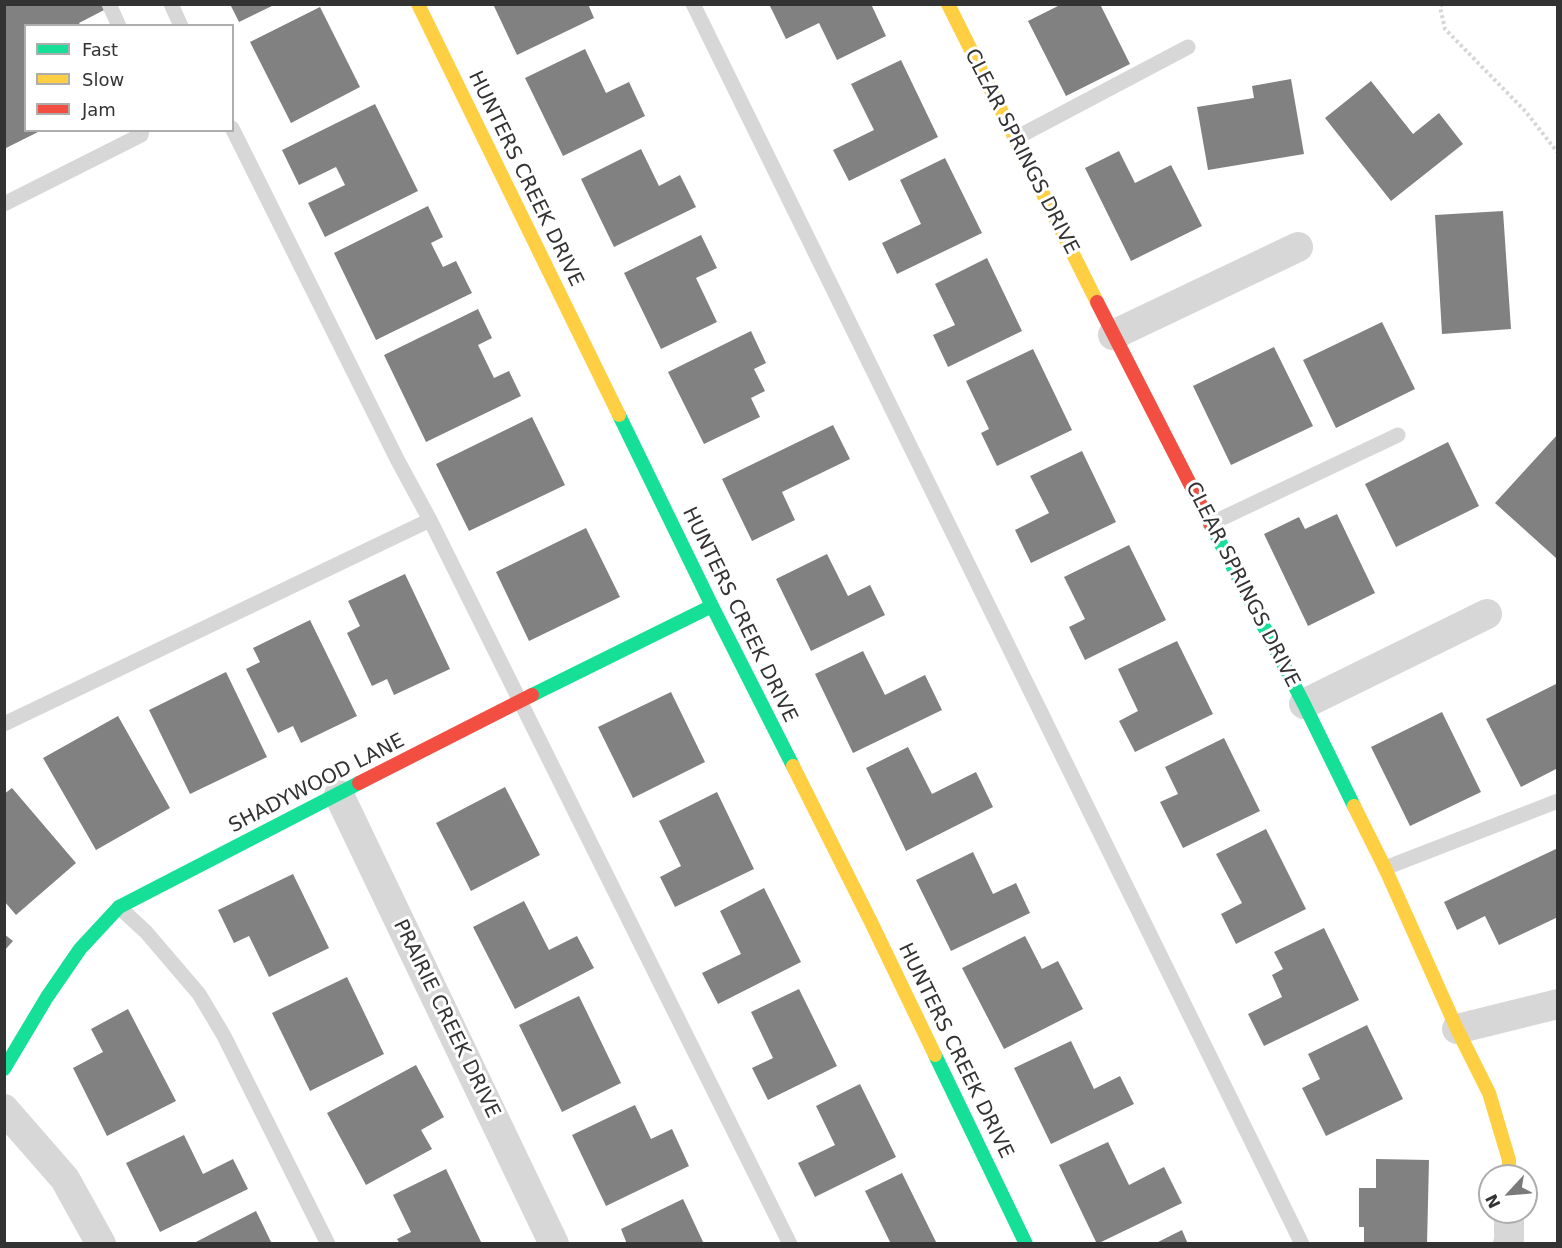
<!DOCTYPE html>
<style>
body{margin:0}
#map{position:relative;width:1562px;height:1248px;overflow:hidden;background:#fff;font-family:"DejaVu Sans",sans-serif}
canvas{display:block}
.frame{position:absolute;inset:0;border:6px solid #333;pointer-events:none}
.legend{position:absolute;left:24px;top:24px;width:210px;height:108px;box-sizing:border-box;background:#fff;border:2px solid #adadad;margin:0;padding:8px 10px;list-style:none;font-size:18px;color:#333}
.legend li{display:flex;align-items:center;gap:12px;height:30px}
.legend b{width:30px;border:2px solid #adadad}
.north{position:absolute;left:1478px;top:1164px;width:60px;height:60px;box-sizing:border-box;background:#fff;border:2px solid #adadad;border-radius:50%;rotate:244deg;font-size:16px;font-weight:700;line-height:24px;text-align:center;color:#333}
.north::after{content:'';display:block;margin:auto;width:21px;height:27px;background:#7a7a7a;clip-path:polygon(50% 0,100% 100%,50% 72%,0 100%)}
</style>
<div id="map">
<canvas width="1562" height="1248"></canvas>
<div class="frame"></div>
<ul class="legend">
<li><b style="height:8px;background:#16e098"></b>Fast</li>
<li><b style="height:8px;background:#ffcf43"></b>Slow</li>
<li><b style="height:8px;background:#f24e42"></b>Jam</li>
</ul>
<div class="north">N</div>
</div>
<script>
const ctx = document.querySelector('canvas').getContext('2d');
ctx.lineJoin = 'round';
function fill(path, color) {
  ctx.fillStyle = color;
  ctx.fill(path, 'evenodd');
}
function poly(rows) {
  const path = new Path2D();
  for (const r of rows) {
    path.moveTo(r[0], r[1]);
    for (let i = 2; i < r.length; i += 2) path.lineTo(r[i], r[i + 1]);
  }
  return path;
}
function trace(path, color, width, dash) {
  ctx.strokeStyle = color;
  ctx.lineWidth = width;
  ctx.lineCap = dash ? 'butt' : 'round';
  ctx.setLineDash(dash || []);
  ctx.stroke(path);
}
function drawText(font, color, halo, rows, align = 'center') {
  ctx.font = font + ' "DejaVu Sans",sans-serif';
  ctx.lineWidth = 6;
  ctx.setLineDash([]);
  ctx.textBaseline = 'middle';
  ctx.strokeStyle = halo;
  ctx.fillStyle = color;
  for (const [text, x, y, turn = 0] of rows) {
    ctx.save();
    ctx.translate(x, y);
    ctx.rotate((+turn || 0) * Math.PI / 180);
    ctx.textAlign = isNaN(turn) ? turn : align;
    if (halo) ctx.strokeText(text, 0, 0);
    ctx.fillText(text, 0, 0);
    ctx.restore();
  }
}
const building = poly([
 [4,4,106,4,108,8,79,23,81,26,26,26,26,130,42,130,4,149],
 [230,4,276,4,239,22],
 [493,4,588,4,594,18,517,55],
 [774,4,871,4,886,36,837,60,819,23,786,39,770,6],
 [1062,4,1100,4,1130,64,1066,96,1028,21],
 [320,7,360,87,291,123,250,42],
 [585,49,606,93,629,82,645,116,563,156,525,78],
 [901,60,938,137,849,181,833,150,874,130,851,84],
 [1291,79,1304,154,1208,170,1197,107,1254,98,1252,86],
 [1371,81,1413,134,1439,113,1463,144,1391,201,1325,118],
 [375,104,418,191,325,237,308,203,345,185,336,167,299,185,282,150],
 [641,149,659,186,680,175,696,207,614,247,581,179],
 [1119,151,1135,183,1171,165,1202,226,1131,261,1085,168],
 [945,158,982,233,897,274,882,243,921,224,900,180],
 [428,206,443,237,431,243,443,267,456,261,472,293,376,340,334,253],
 [1503,211,1511,329,1442,334,1435,215],
 [701,235,717,268,696,278,717,322,661,349,624,273],
 [987,258,1022,331,948,367,933,335,955,325,935,284],
 [478,309,492,338,478,345,494,378,509,371,521,396,426,442,384,355],
 [1382,322,1415,389,1336,428,1303,360],
 [751,331,766,363,754,369,765,391,751,398,760,417,704,444,668,372],
 [1274,347,1313,426,1231,465,1193,386],
 [1033,349,1072,430,997,466,981,433,989,429,966,381],
 [532,417,565,485,469,531,436,464],
 [833,425,850,459,782,492,795,520,752,541,722,479],
 [1558,434,1558,556,1556,558,1495,503],
 [1448,442,1479,506,1396,547,1365,484],
 [1082,451,1116,522,1031,563,1015,530,1049,513,1030,476],
 [1337,514,1375,593,1308,626,1264,534,1299,517,1305,529],
 [586,528,620,597,529,641,496,572],
 [1129,545,1166,620,1085,660,1069,627,1085,619,1064,577],
 [827,554,848,596,870,585,885,615,811,651,776,579],
 [405,574,450,669,394,695,387,679,372,686,347,633,360,626,348,601],
 [310,620,357,716,301,743,293,726,278,733,246,669,260,662,253,648],
 [1177,641,1213,714,1135,752,1119,721,1138,711,1118,669],
 [863,651,885,695,925,675,942,710,853,753,815,674],
 [226,672,267,757,190,794,149,710],
 [1558,683,1558,768,1521,787,1486,719],
 [671,692,705,762,633,798,598,727],
 [1442,712,1481,792,1410,826,1371,747],
 [118,716,170,808,96,850,43,758],
 [1224,738,1260,811,1183,848,1160,802,1178,794,1165,767],
 [908,747,932,794,976,772,993,807,906,851,866,768],
 [505,787,540,855,471,891,436,823],
 [12,788,76,863,16,915,4,901,4,794],
 [717,792,754,869,675,907,660,877,681,866,659,821],
 [1266,829,1306,909,1236,944,1221,914,1242,903,1216,854],
 [1558,848,1558,917,1499,945,1485,916,1457,930,1444,902],
 [973,852,993,894,1016,883,1030,913,951,951,916,880],
 [293,874,329,948,269,977,249,936,234,943,218,910],
 [764,888,801,962,718,1004,702,973,741,954,720,911],
 [524,901,549,950,577,936,594,968,515,1009,473,927],
 [1324,928,1359,1000,1264,1046,1248,1014,1282,997,1272,975,1283,969,1274,952],
 [4,934,13,941,4,951],
 [1025,936,1042,969,1058,961,1083,1009,1004,1049,962,968],
 [347,977,384,1054,310,1091,272,1013],
 [799,989,837,1066,768,1100,752,1068,773,1058,751,1012],
 [579,996,621,1083,562,1112,519,1025],
 [128,1009,176,1101,107,1136,73,1068,103,1052,91,1029],
 [1367,1025,1403,1099,1326,1136,1302,1088,1320,1079,1308,1054],
 [1071,1041,1094,1089,1120,1076,1134,1104,1051,1144,1014,1068],
 [416,1065,444,1117,421,1130,432,1149,366,1185,327,1113],
 [860,1084,896,1157,815,1197,798,1163,835,1145,816,1106],
 [635,1105,651,1139,672,1129,689,1166,606,1206,572,1135],
 [184,1135,203,1174,233,1159,248,1189,160,1232,126,1163],
 [1108,1142,1129,1185,1164,1167,1182,1203,1097,1244,1059,1165],
 [1376,1159,1429,1160,1427,1244,1364,1244,1364,1227,1359,1227,1359,1188,1376,1188],
 [446,1169,482,1244,400,1244,397,1239,411,1232,393,1195],
 [902,1173,937,1244,891,1244,865,1191],
 [683,1199,704,1244,627,1244,621,1229],
 [256,1211,272,1244,192,1244],
 [1182,1230,1188,1244,1154,1244]
]);
const path = poly([
 [1442,4,1440,7,1445,29,1526,112,1558,153]
]);
const lane = poly([
 [109,4,119,26],
 [171,4,181,26],
 [693,4,1302,1244],
 [232,128,398,461,430,520,790,1244],
 [1014,139,1188,47],
 [4,204,141,135,142,130],
 [1210,524,1398,435],
 [4,724,430,520],
 [1385,868,1558,801],
 [119,907,146,932,199,994,224,1036,328,1244]
]);
const street = poly([
 [1113,335,1298,247],
 [1304,704,1487,614],
 [339,795,554,1244],
 [1457,1029,1558,1004],
 [4,1109,65,1179,101,1244],
 [1508,1244,1509,1239,1509,1212]
]);
const fast = poly([
 [619,415,712,606,793,766],
 [1211,525,1304,704,1354,806],
 [532,695,712,606],
 [935,1055,1026,1244],
 [4,1069,47,997,80,949,119,907,359,783]
]);
const slow = poly([
 [418,4,619,415],
 [948,4,1097,302],
 [793,766,871,922,935,1055],
 [1354,806,1385,868,1457,1029,1489,1093,1509,1160,1509,1176]
]);
const jam = poly([
 [1097,302,1211,525],
 [359,783,532,695]
]);
const streetNames = [
 ["CLEAR SPRINGS DRIVE",1021,152,63],
 ["HUNTERS CREEK DRIVE",525,179,64],
 ["CLEAR SPRINGS DRIVE",1242,585,63],
 ["HUNTERS CREEK DRIVE",739,615,64],
 ["SHADYWOOD LANE",317,784,-27],
 ["PRAIRIE CREEK DRIVE",446,1019,64],
 ["HUNTERS CREEK DRIVE",955,1051,64]
];
fill(building, '#818181');
trace(path, '#d6d6d6', 4, [3, 3]);
trace(lane, '#d7d7d7', 15);
trace(street, '#d7d7d7', 30);
trace(fast, '#16e098', 14);
trace(slow, '#ffcf43', 14);
trace(jam, '#f24e42', 14);
drawText('20px', '#333', '#fff', streetNames);
</script>
